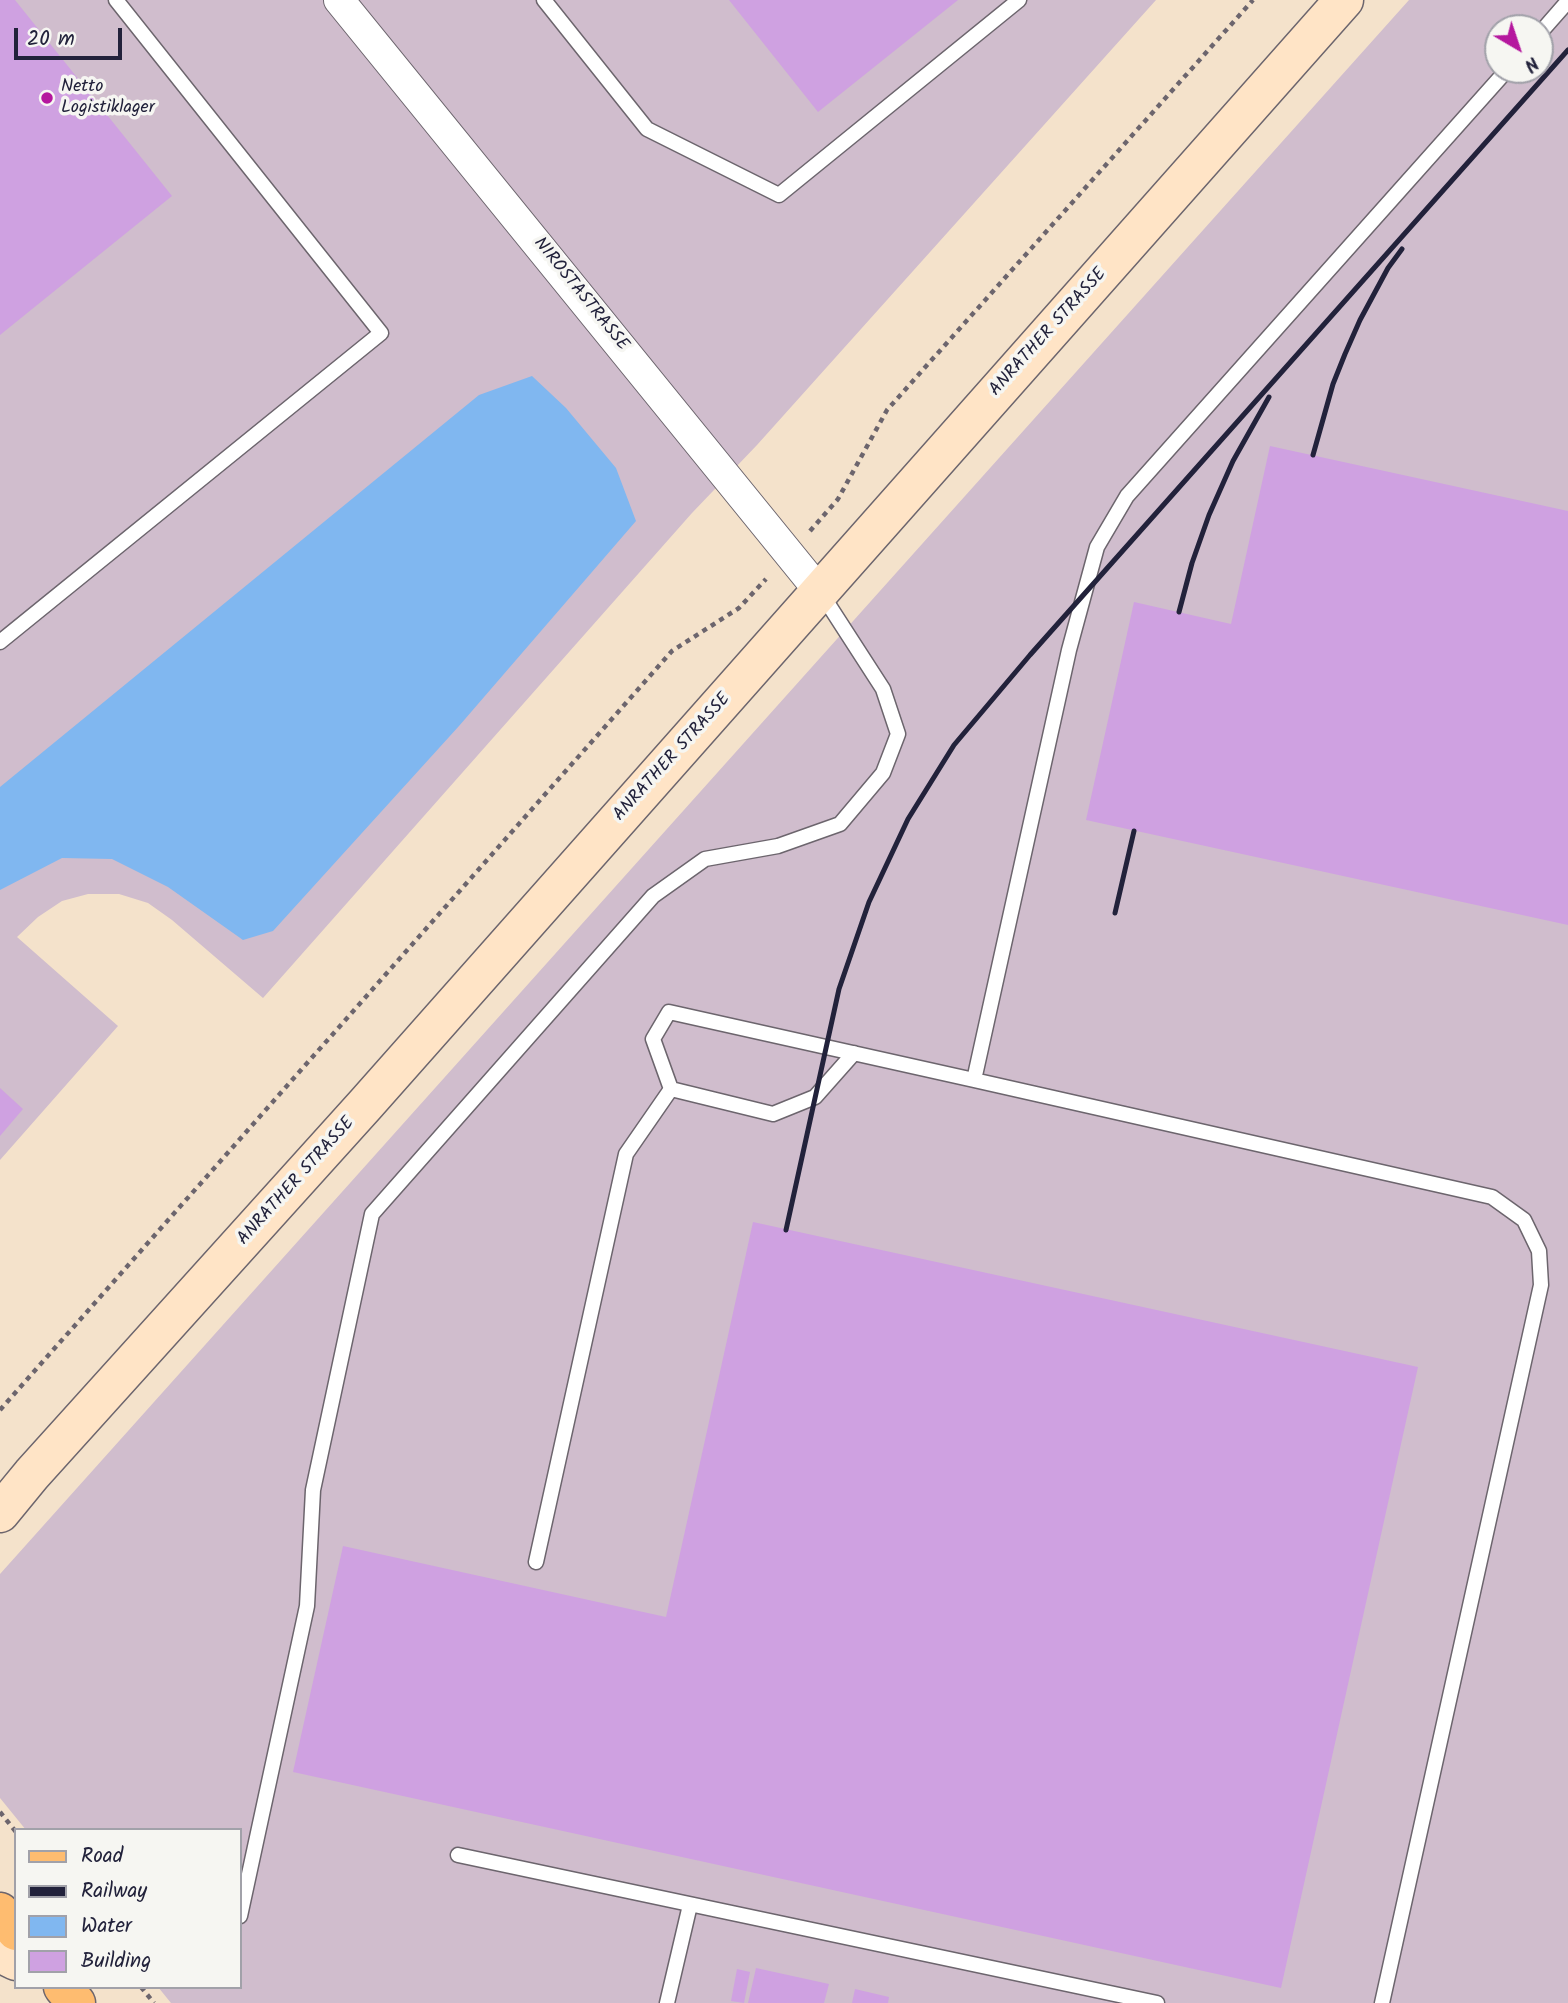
<!DOCTYPE html>
<style>
body{margin:0}
#map{position:relative;width:1568px;height:2003px;overflow:hidden;background:#f4e2cb;font-family:Kalam,sans-serif}
canvas{display:block}
.legend{position:absolute;left:14px;top:1828px;width:228px;height:161px;box-sizing:border-box;background:#f6f6f2;border:2px solid #a1a1a9;margin:0;padding:9px 12px;list-style:none;font-size:21px;color:#22223b}
.legend li{display:flex;align-items:center;gap:14px;height:35px}
.legend b{width:35px;border:2px solid #a1a1a9}
.north{position:absolute;left:1484px;top:14px;width:70px;height:70px;box-sizing:border-box;background:#f6f6f2;border:2px solid #a1a1a9;border-radius:50%;rotate:141deg;font-size:19px;font-weight:700;line-height:28px;text-align:center;color:#22223b}
.north::after{content:'';display:block;margin:auto;width:24px;height:32px;background:#b5179e;clip-path:polygon(50% 0,100% 100%,50% 72%,0 100%)}
.scale{position:absolute;left:14px;top:28px;width:108px;height:32px;box-sizing:border-box;border:4px solid #22223b;border-top:0;padding-left:9px;font-size:21px;line-height:24px;white-space:nowrap;color:#22223b;-webkit-text-stroke:5px #f6f6f2;paint-order:stroke}
</style>
<div id="map">
<canvas width="1568" height="2003"></canvas>
<ul class="legend">
<li><b style="height:9px;background:#febc70"></b>Road</li>
<li><b style="height:9px;background:#22223b"></b>Railway</li>
<li><b style="height:19px;background:#80b7f0"></b>Water</li>
<li><b style="height:19px;background:#cfa1e1"></b>Building</li>
</ul>
<div class="north">N</div>
<div class="scale">20 m</div>
</div>
<script>
const ctx = document.querySelector('canvas').getContext('2d');
ctx.lineJoin = 'round';
function fill(path, color) {
  ctx.fillStyle = color;
  ctx.fill(path, 'evenodd');
}
function poly(rows) {
  const path = new Path2D();
  for (const r of rows) {
    path.moveTo(r[0], r[1]);
    for (let i = 2; i < r.length; i += 2) path.lineTo(r[i], r[i + 1]);
  }
  return path;
}
function trace(path, color, width, dash) {
  ctx.strokeStyle = color;
  ctx.lineWidth = width;
  ctx.lineCap = dash ? 'butt' : 'round';
  ctx.setLineDash(dash || []);
  ctx.stroke(path);
}
function drawText(font, color, halo, rows, align = 'center') {
  ctx.font = font + ' Kalam,sans-serif';
  ctx.lineWidth = 7;
  ctx.setLineDash([]);
  ctx.textBaseline = 'middle';
  ctx.strokeStyle = halo;
  ctx.fillStyle = color;
  for (const [text, x, y, turn = 0] of rows) {
    ctx.save();
    ctx.translate(x, y);
    ctx.rotate((+turn || 0) * Math.PI / 180);
    ctx.textAlign = isNaN(turn) ? turn : align;
    if (halo) ctx.strokeText(text, 0, 0);
    ctx.fillText(text, 0, 0);
    ctx.restore();
  }
}
const industrial = poly([
 [0,0,1156,0,757,445,692,513,263,998,172,920,148,903,119,894,88,894,62,901,38,917,17,937,118,1026,0,1160],
 [1409,0,1568,0,1568,2003,171,2003,158,1987,240,1987,240,1830,26,1830,0,1798,0,1574],
 [1498,28,1540,28,1540,70,1498,70]
]);
const water = poly([
 [532,376,566,408,616,468,636,521,459,726,273,931,243,940,168,887,112,859,62,858,0,890,0,787,479,395]
]);
const building = poly([
 [0,0,15,0,172,196,0,335],
 [729,0,958,0,818,112],
 [1270,446,1568,511,1568,925,1086,820,1134,602,1231,624],
 [0,1088,23,1109,0,1136],
 [753,1222,1418,1367,1281,1988,293,1772,343,1546,666,1617],
 [756,1968,829,1984,824,2003,748,2003],
 [737,1969,750,1972,744,2003,731,2001],
 [855,1989,889,1997,888,2003,852,2003]
]);
const path = poly([
 [810,531,838,499,887,410,1253,0],
 [0,1410,672,651,739,608,766,579],
 [0,1812,16,1832],
 [141,1987,154,2003]
]);
const lane = poly([
 [544,0,647,129,779,195,1019,0],
 [1540,33,1568,1],
 [0,642,381,333,116,0],
 [671,1089,773,1114,815,1097,854,1053],
 [536,1562,626,1154,671,1089,653,1039,669,1012,974,1080],
 [458,1855,1157,2003],
 [240,1916,307,1606,313,1490,372,1214,653,896,705,859,778,846,840,824,883,773,898,734,883,689,821,593],
 [667,2003,690,1905],
 [1382,2003,1541,1285,1539,1251,1524,1220,1492,1197,974,1080,1069,650,1097,547,1127,496,1507,70]
]);
const street = poly([
 [339,0,820,592]
]);
const secondary = poly([
 [0,1513,32,1474,365,1105,1344,0],
 [0,1953,16,1961]
]);
const primary = poly([
 [0,1912,16,1931],
 [63,1987,76,2003]
]);
const rail = poly([
 [1313,455,1333,384,1345,354,1360,320,1388,268,1402,249],
 [1179,612,1192,563,1209,515,1233,461,1269,397],
 [1115,913,1134,831],
 [786,1230,839,989,869,902,908,819,954,745,1030,655,1568,50]
]);
const markers = [
 [47,98,7,"#b5179e"]
];
const poiNames = [
 ["Netto",61,88],
 ["Logistiklager",61,109]
];
const streetNames = [
 ["NIROSTASTRASSE",580,295,51],
 ["ANRATHER STRASSE",1049,333,-48],
 ["ANRATHER STRASSE",673,758,-48],
 ["ANRATHER STRASSE",297,1182,-48]
];
fill(industrial, '#d0bdcd');
fill(water, '#80b7f0');
fill(building, '#cfa1e1');
trace(lane, '#6c656d', 17);
trace(street, '#6c656d', 32);
trace(secondary, '#6c656d', 41);
trace(primary, '#6c656d', 41);
trace(path, '#6c656d', 4.5, [5, 5]);
trace(lane, '#fff', 14);
trace(street, '#fff', 30);
trace(secondary, '#ffe4c6', 38);
trace(primary, '#febc70', 38);
trace(rail, '#22223b', 5);
for (const [x, y, r, color] of markers) {
  const dot = new Path2D();
  dot.arc(x, y, r, 0, 2 * Math.PI);
  ctx.fillStyle = color;
  ctx.fill(dot);
  trace(dot, '#f6f6f2', 2.5);
}
drawText('18px', '#22223b', '#f6f6f2', poiNames, 'left');
drawText('18px', '#22223b', '#f6f6f2', streetNames);
</script>
